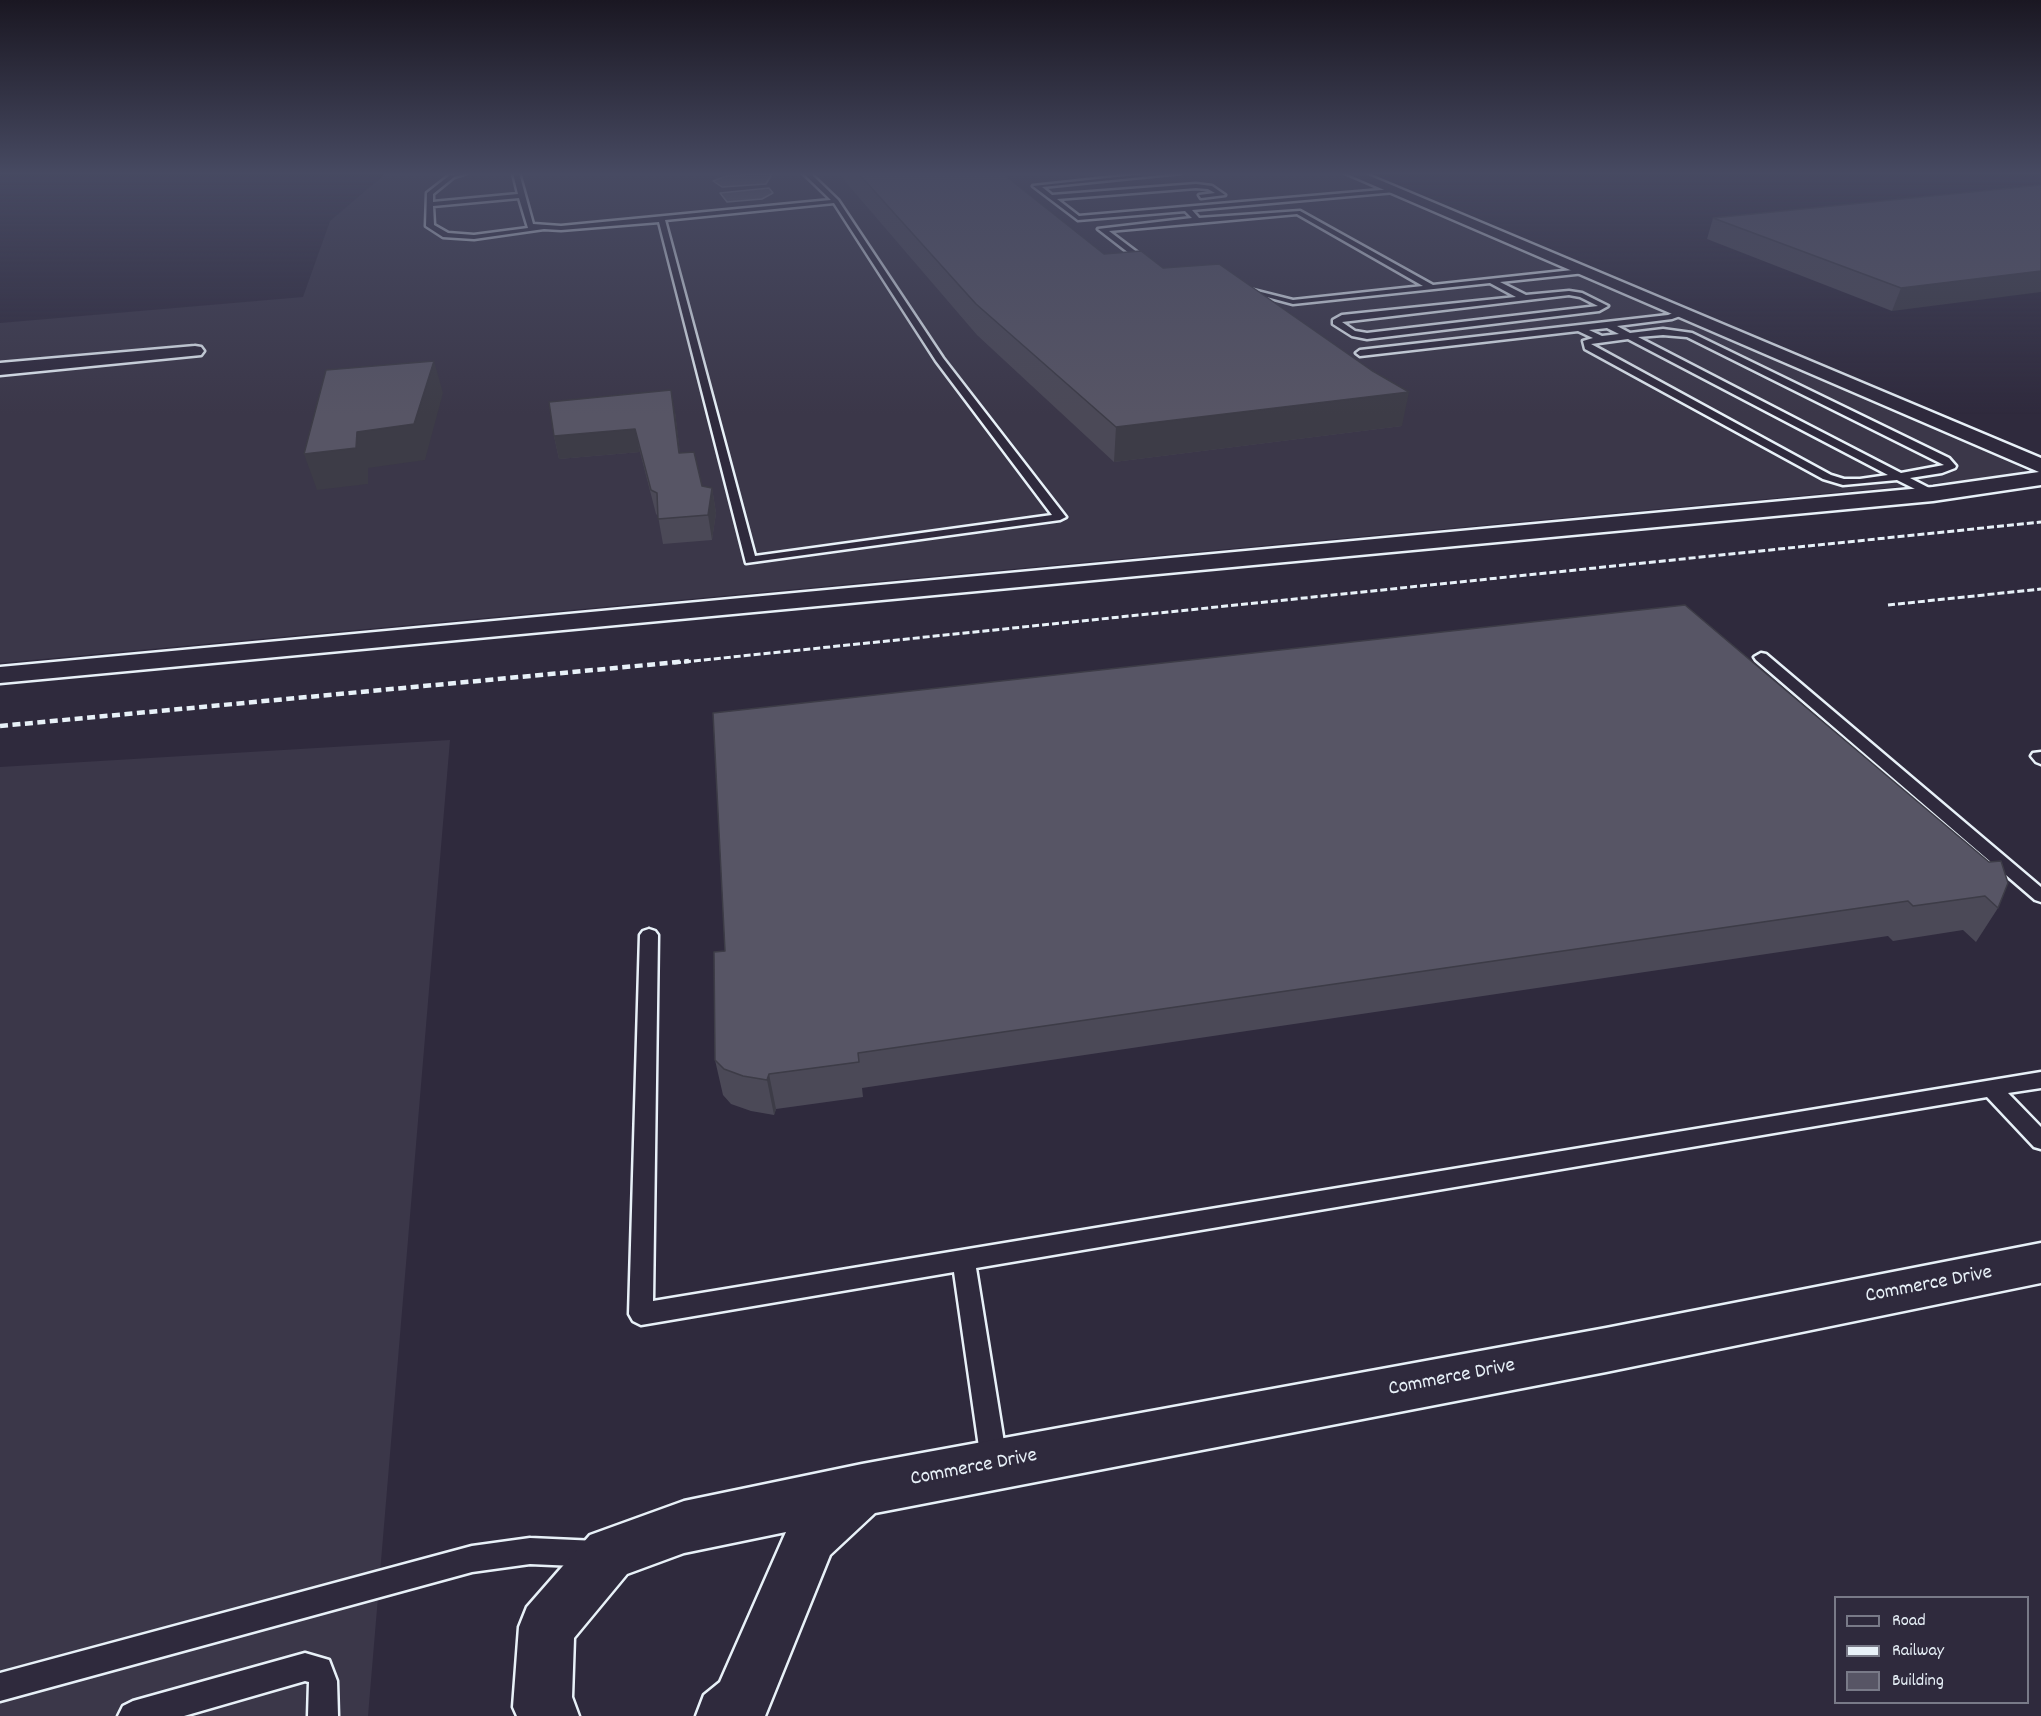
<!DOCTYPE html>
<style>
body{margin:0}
#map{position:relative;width:2041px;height:1716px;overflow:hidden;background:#2f2a3d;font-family:Dekko,sans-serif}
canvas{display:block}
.legend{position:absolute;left:1834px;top:1596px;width:195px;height:108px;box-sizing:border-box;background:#2f2a3d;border:2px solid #797a88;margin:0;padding:8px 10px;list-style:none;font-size:18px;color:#e8f1f8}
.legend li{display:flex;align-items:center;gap:12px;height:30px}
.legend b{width:30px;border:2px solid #797a88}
</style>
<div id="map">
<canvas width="2041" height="1716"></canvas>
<ul class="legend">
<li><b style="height:8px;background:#2f2a3d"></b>Road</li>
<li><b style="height:8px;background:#e8f1f8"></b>Railway</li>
<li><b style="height:16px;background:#575565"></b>Building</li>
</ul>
</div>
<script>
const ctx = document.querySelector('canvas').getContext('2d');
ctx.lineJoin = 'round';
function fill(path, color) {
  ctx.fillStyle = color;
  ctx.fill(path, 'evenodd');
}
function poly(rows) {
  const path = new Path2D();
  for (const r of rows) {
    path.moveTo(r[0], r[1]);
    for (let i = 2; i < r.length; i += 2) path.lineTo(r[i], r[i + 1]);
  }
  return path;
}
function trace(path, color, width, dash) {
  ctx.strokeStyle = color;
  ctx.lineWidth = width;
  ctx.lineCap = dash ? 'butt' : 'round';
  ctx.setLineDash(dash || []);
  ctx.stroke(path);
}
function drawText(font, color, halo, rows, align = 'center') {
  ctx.font = font + ' Dekko,sans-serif';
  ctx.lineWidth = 4.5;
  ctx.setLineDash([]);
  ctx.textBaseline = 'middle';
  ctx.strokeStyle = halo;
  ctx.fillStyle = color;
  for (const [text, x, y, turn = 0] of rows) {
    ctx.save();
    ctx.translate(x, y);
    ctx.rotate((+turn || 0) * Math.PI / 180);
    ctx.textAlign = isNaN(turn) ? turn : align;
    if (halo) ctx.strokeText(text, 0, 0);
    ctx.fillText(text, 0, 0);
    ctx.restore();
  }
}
const built = poly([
 [386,173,1345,173,2017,458,2025,475,0,663,0,323,303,297,330,221],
 [450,740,368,1716,0,1716,0,767]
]);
const water = poly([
 [758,174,772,174,766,184,722,187,713,181,726,176,758,174],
 [769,188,773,193,762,199,727,202,720,193,769,188]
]);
const lane = poly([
 [467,173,454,177,433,194,433,202,518,194,513,173,519,173,533,224,561,226,831,200,803,173,810,173,838,200,943,358,1066,517,1060,520,746,563,659,222,561,230,544,229,474,239,443,237,426,226,427,193,450,175,467,173],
 [519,198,528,228,474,235,448,233,434,225,433,206,519,198],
 [834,203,936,361,1052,515,755,556,665,220,834,203],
 [1154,173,1181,173,1042,187,1052,195,1196,184,1212,186,1225,195,1201,198,1199,195,1215,193,1208,189,1196,188,1057,199,1079,216,1393,189,1395,192,1192,210,1199,218,1300,211,1433,285,1582,269,1585,273,1500,282,1526,295,1569,291,1582,293,1608,306,1599,311,1367,339,1352,336,1333,324,1333,320,1342,315,1516,297,1490,283,1293,304,1237,289,1241,287,1293,300,1423,286,1297,214,1109,231,1154,265,1147,267,1098,229,1192,218,1185,211,1078,220,1033,186,1154,173],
 [1569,295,1580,297,1598,306,1367,333,1355,331,1342,322,1569,295],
 [1680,310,1683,315,1672,319,1617,326,1630,333,1663,329,1692,333,1949,458,1956,466,1955,468,1942,473,1910,478,1937,492,1937,496,1929,496,1897,480,1843,485,1823,479,1585,349,1583,341,1593,338,1578,331,1360,356,1356,353,1360,350,1668,315,1680,310],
 [1607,328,1619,334,1602,336,1589,330,1607,328],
 [1663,335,1687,337,1944,465,1901,473,1638,337,1663,335],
 [1628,339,1888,475,1860,479,1844,479,1831,475,1591,344,1628,339],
 [1761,653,1766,654,2041,887,2041,902,2035,900,1756,660,1754,657,1761,653],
 [2041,752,2041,764,2036,762,2031,756,2033,753,2041,752],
 [649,929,655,931,658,935,653,1301,2041,1072,2041,1088,2008,1093,2041,1127,2041,1149,2034,1147,1987,1097,976,1268,1007,1461,1003,1470,994,1474,985,1470,981,1461,954,1272,641,1325,633,1321,629,1314,640,935,643,931,649,929],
 [530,1538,597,1541,607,1544,610,1554,607,1564,597,1567,530,1564,472,1572,0,1701,0,1673,472,1546,530,1538],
 [305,1653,329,1660,337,1681,338,1716,308,1716,309,1682,305,1681,184,1716,118,1716,123,1706,133,1701,305,1653]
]);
const street = poly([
 [1345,173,1363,173,2041,458,2041,485,1933,501,0,683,0,667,1933,487,2039,472,1345,173],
 [195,346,201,347,204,351,201,355,0,375,0,363,195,346],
 [2041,1243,2041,1283,1606,1372,875,1513,830,1555,765,1716,696,1716,704,1695,720,1682,786,1532,684,1553,627,1574,574,1638,572,1697,579,1716,517,1716,513,1707,519,1627,527,1607,590,1535,684,1501,862,1464,1606,1328,2041,1243]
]);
const railFar1 = poly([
 [1888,605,2041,589],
 [674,663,2041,522]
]);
const rail = poly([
 [0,726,689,661]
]);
const wall = poly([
 [838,173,1002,173,1104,254,1163,268,1402,426,1114,462,977,335],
 [2041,185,1892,311,1707,239,1713,218],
 [675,412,680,453,702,486,712,488,716,513,712,540,663,544,658,516,656,514,640,452,559,459,554,436],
 [1685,605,1998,908,1976,942,1963,930,1893,941,1888,936,862,1088,863,1097,776,1109,774,1115,751,1111,731,1104,723,1095,715,1060,725,951]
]);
const shadedWall = poly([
 [2041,271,2041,292,1892,311,1901,288],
 [434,361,443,393,425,460,368,468,368,484,317,490,304,454,357,432],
 [671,390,675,412,683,477,679,453],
 [1409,392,1402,426,1114,462,1116,427],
 [635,429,640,452,559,459,554,436],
 [712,488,716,513,712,540,708,515],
 [769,1074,776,1109,774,1115,767,1080]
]);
const building = poly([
 [858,173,1002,173,1104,254,1141,251,1163,268,1219,264,1371,370,1409,392,1116,427,976,304,858,173],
 [2041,185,2041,271,1901,288,1713,218,2041,185],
 [434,361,414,424,357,432,356,448,304,454,326,370,434,361],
 [671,390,679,453,694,452,702,486,712,488,708,515,658,519,657,493,651,490,635,429,554,436,549,402,671,390],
 [1685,605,1989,862,2001,861,2008,883,1998,908,1985,896,1913,906,1908,901,858,1053,859,1062,769,1074,767,1080,743,1076,724,1069,715,1060,714,952,725,951,713,713,1685,605]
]);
const nearStreetnames = [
 ["Commerce Drive",1929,1286,-11],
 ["Commerce Drive",1452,1379,-11],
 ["Commerce Drive",974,1469,-11]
];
fill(built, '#3b3749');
fill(water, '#696978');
trace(water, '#9c9fab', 1.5);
trace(lane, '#e8f1f8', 5);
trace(street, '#e8f1f8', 5);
fill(lane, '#2f2a3d');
fill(street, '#2f2a3d');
trace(railFar1, '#e8f1f8', 3, [7, 3]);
trace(rail, '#e8f1f8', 4.5, [8, 4.5]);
fill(wall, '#4b4957');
fill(shadedWall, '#3d3c47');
fill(building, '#575565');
trace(building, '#3d3c47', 1.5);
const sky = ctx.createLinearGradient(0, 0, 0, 414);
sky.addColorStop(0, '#1a1722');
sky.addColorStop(0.42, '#474a62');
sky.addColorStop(1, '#474a6200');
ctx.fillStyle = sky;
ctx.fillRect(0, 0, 2041, 414);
drawText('21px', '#e8f1f8', '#2f2a3d', nearStreetnames);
</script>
